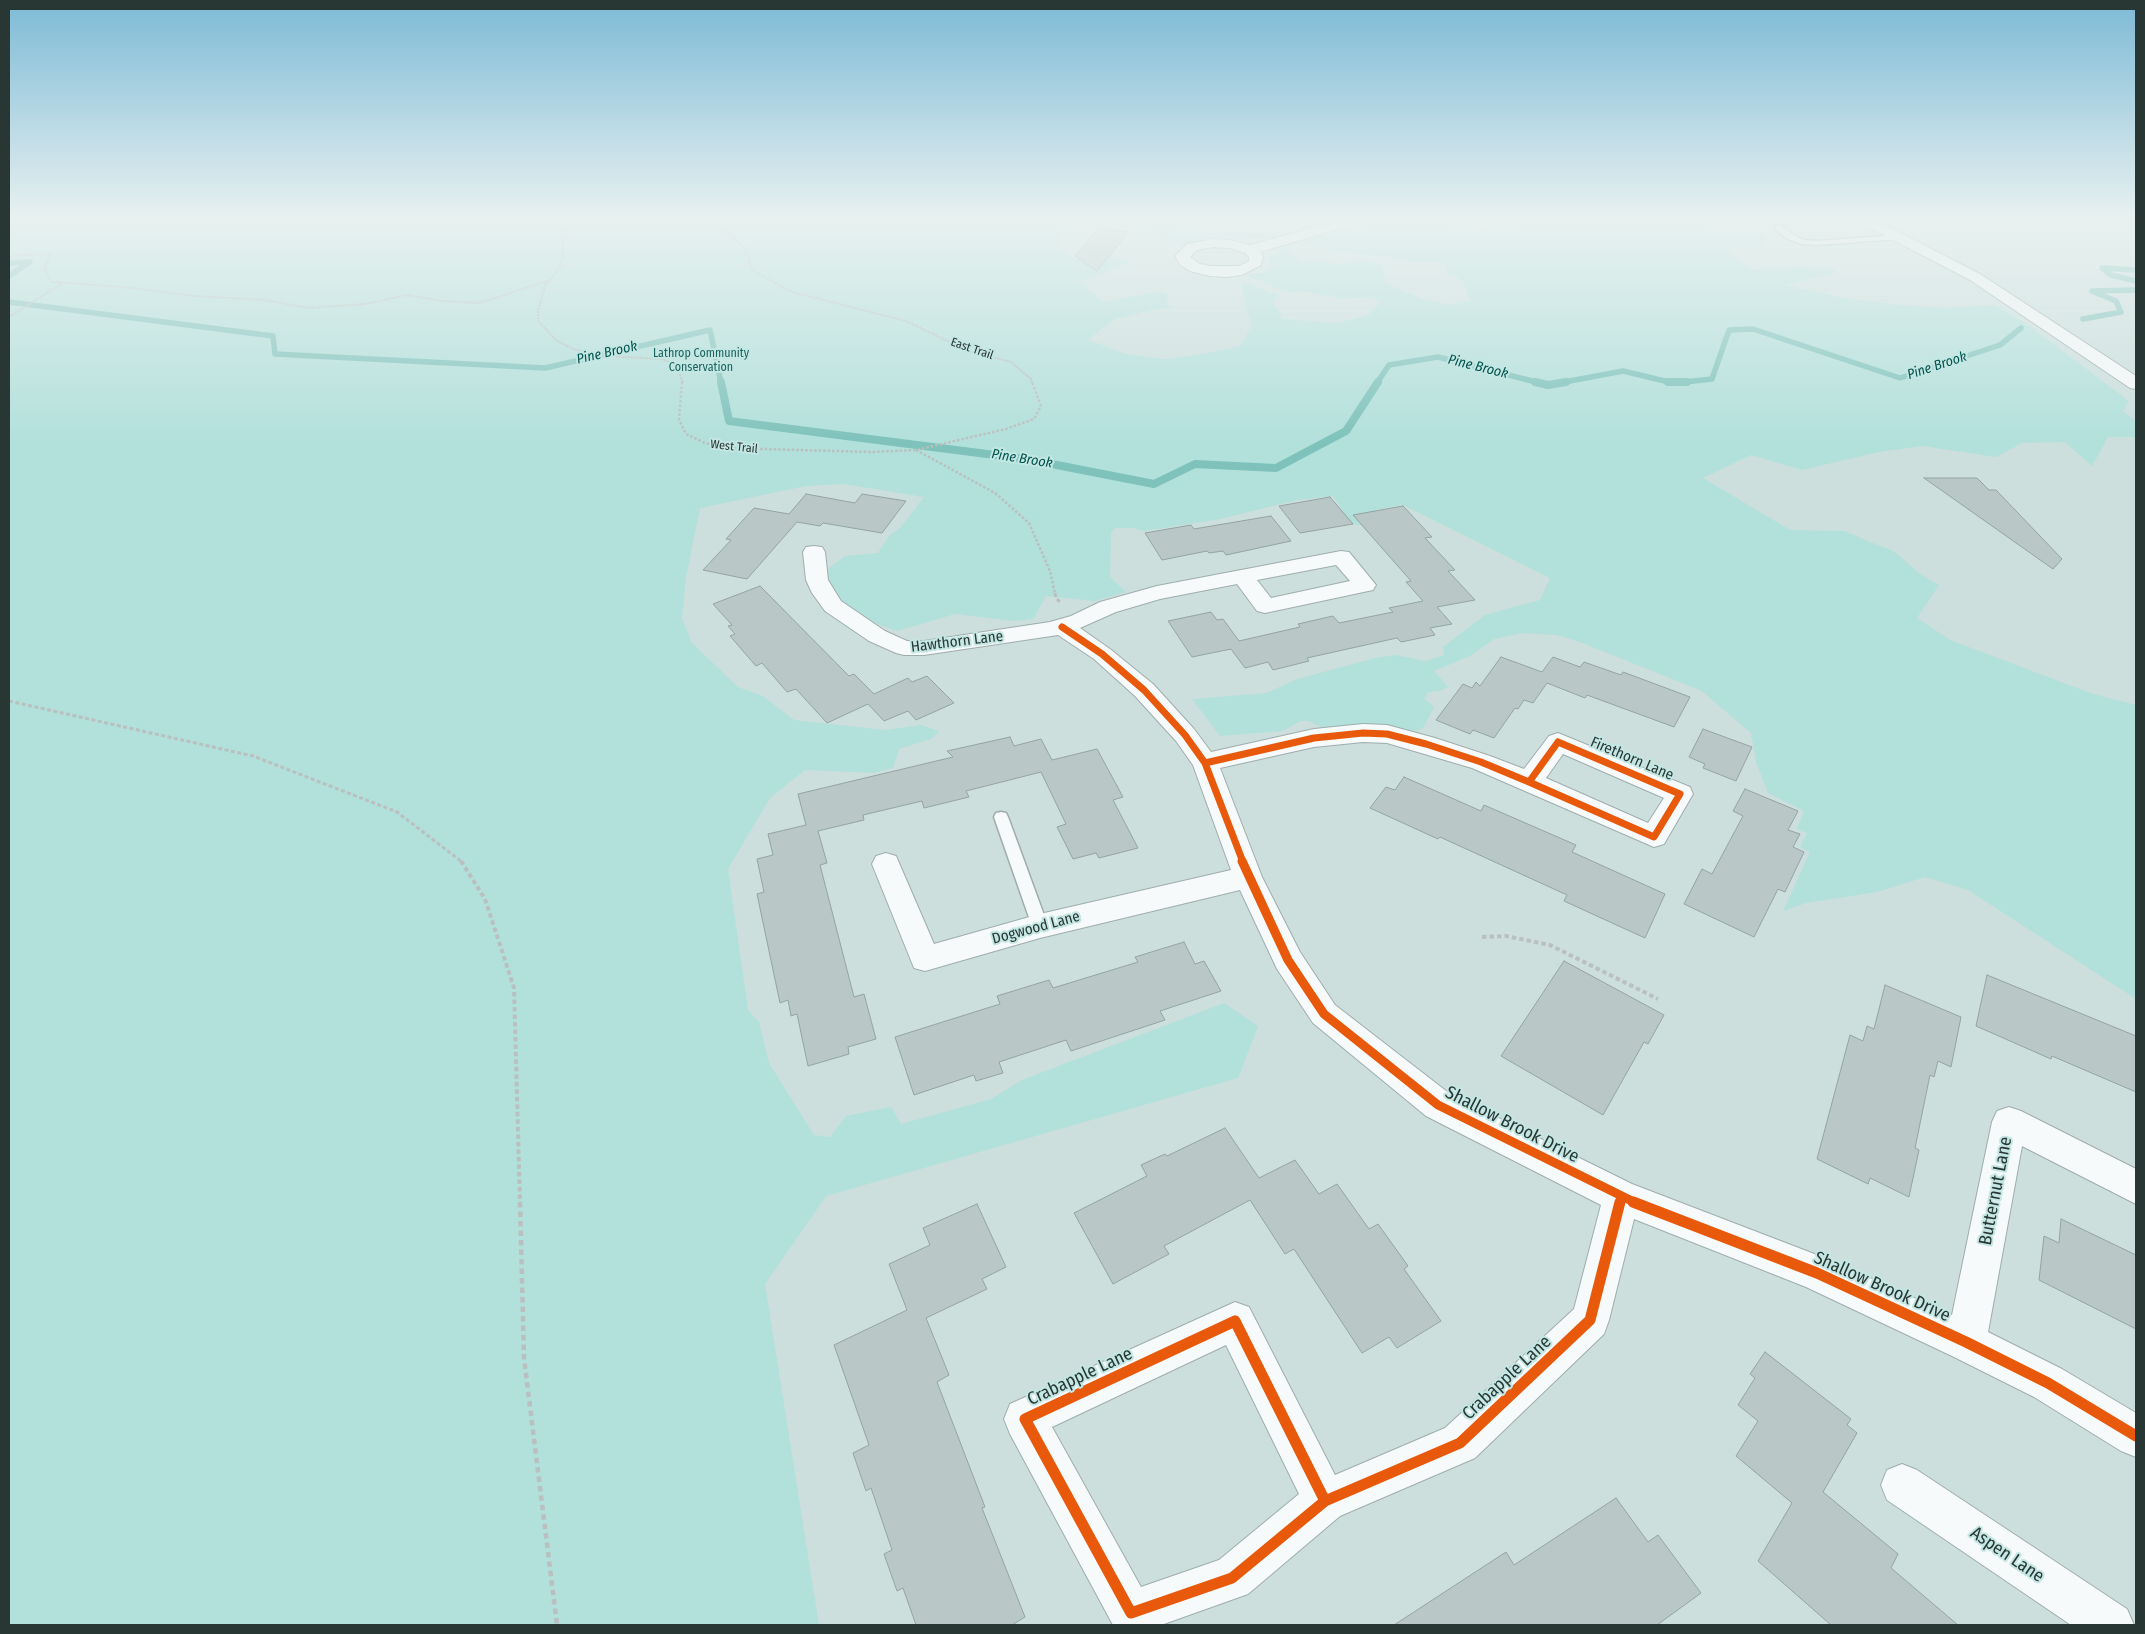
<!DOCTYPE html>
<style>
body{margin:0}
#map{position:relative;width:2145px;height:1634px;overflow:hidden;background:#ccdfdd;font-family:"Fira Sans Condensed",sans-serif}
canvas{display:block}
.frame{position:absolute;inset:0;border:10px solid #283634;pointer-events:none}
</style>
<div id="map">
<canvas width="2145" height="1634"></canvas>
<div class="frame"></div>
</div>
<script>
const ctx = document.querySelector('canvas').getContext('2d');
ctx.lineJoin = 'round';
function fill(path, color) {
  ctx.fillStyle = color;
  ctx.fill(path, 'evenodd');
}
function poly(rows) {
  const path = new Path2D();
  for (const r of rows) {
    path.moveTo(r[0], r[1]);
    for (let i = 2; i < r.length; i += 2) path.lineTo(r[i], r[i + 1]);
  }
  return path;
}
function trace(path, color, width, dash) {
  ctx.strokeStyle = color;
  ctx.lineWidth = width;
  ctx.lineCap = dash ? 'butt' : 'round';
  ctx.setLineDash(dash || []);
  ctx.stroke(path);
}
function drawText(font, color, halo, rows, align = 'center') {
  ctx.font = font + ' "Fira Sans Condensed",sans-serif';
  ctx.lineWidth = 4;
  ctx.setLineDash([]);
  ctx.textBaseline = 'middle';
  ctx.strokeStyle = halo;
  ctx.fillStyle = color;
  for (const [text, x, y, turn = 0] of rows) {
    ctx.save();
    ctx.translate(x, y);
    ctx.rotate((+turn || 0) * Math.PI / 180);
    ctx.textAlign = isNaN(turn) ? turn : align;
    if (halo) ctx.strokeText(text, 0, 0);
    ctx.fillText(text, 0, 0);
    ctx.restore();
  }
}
const green = poly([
 [9,216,1084,216,1090,220,1111,216,1134,216,1156,223,1166,223,1176,225,1184,223,1212,230,1236,230,1275,235,1266,238,1208,240,1181,247,1156,233,1131,226,1073,224,1061,229,1058,247,1074,258,1094,259,1105,257,1122,259,1131,263,1079,281,1103,302,1157,292,1168,295,1167,304,1172,307,1148,311,1115,319,1088,340,1127,354,1165,359,1196,355,1241,346,1252,324,1247,311,1241,281,1280,296,1274,299,1274,305,1280,312,1282,319,1339,323,1368,315,1380,303,1374,299,1362,297,1345,299,1302,291,1289,292,1244,275,1263,273,1272,268,1269,260,1284,245,1300,261,1345,264,1359,261,1382,264,1386,284,1428,301,1450,305,1470,300,1462,280,1448,273,1443,262,1410,262,1395,258,1319,249,1300,241,1385,219,1399,217,1444,223,1477,231,1480,228,1517,224,1522,219,1522,216,1700,216,1712,232,1763,230,1766,246,1726,248,1752,270,1804,266,1812,269,1837,268,1832,274,1785,285,1849,299,1902,305,1945,308,1994,305,2027,324,2129,401,2123,411,2136,421,2136,437,2108,437,2092,466,2065,442,2022,443,1996,457,1922,446,1879,452,1802,470,1751,455,1703,478,1790,530,1844,531,1895,552,1920,574,1939,585,1917,618,1950,640,2093,694,2136,705,2136,999,1968,890,1925,877,1877,892,1806,903,1783,911,1810,852,1800,847,1807,833,1797,829,1804,811,1768,793,1756,762,1751,733,1702,691,1580,642,1557,635,1522,633,1494,639,1470,656,1434,671,1448,687,1439,691,1428,692,1424,699,1434,707,1423,728,1416,731,1371,727,1327,730,1309,721,1300,721,1283,731,1220,736,1192,699,1267,693,1294,680,1375,658,1395,655,1426,661,1444,655,1443,647,1485,615,1540,600,1550,578,1403,505,1375,510,1378,513,1368,526,1349,524,1342,515,1344,512,1333,496,1297,500,1220,519,1144,531,1133,528,1115,528,1111,533,1110,577,1126,592,1095,601,1046,596,1033,619,1014,621,955,614,897,631,869,621,848,607,836,595,826,578,829,568,845,556,878,553,889,536,901,527,924,497,844,484,806,486,700,508,686,577,682,619,692,643,738,687,763,696,794,720,885,730,921,725,939,731,931,739,899,749,893,768,873,773,805,770,770,798,728,869,748,1010,759,1022,769,1063,814,1135,830,1137,846,1116,891,1107,901,1124,991,1099,1022,1080,1224,1003,1258,1026,1238,1078,826,1196,765,1284,819,1625,9,1625],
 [1269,216,1309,216,1289,226,1264,221]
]);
const streamFar1 = poly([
 [9,263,30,262,9,276],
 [2136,270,2102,268,2111,275,2136,281],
 [9,302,273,336,275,354,545,368,710,330,721,383],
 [2083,319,2121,312,2116,301,2092,291,2136,290],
 [1377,383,1389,365,1438,357,1540,383],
 [1559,383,1623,371,1673,383],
 [1675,383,1712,379,1729,330,1753,329,1900,378,2000,345,2021,328]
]);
const stream = poly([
 [721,382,729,421,1026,459,1154,484,1195,464,1276,468,1346,431,1378,382],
 [1535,382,1548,385,1566,382],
 [1668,382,1687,382]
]);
const building = poly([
 [1099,228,1129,232,1097,271,1075,256,1099,228],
 [1924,478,1977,478,1989,490,1996,490,2062,559,2053,569,1924,478],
 [806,494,855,503,862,494,906,501,882,533,823,523,820,526,797,522,747,579,703,570,731,540,726,539,754,508,789,514,806,494],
 [1330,497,1353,524,1300,533,1279,506,1330,497],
 [1403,506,1432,537,1425,538,1455,570,1448,571,1475,600,1437,607,1452,624,1430,628,1435,635,1401,642,1397,638,1307,658,1309,661,1273,670,1268,662,1245,668,1231,649,1192,657,1168,621,1211,612,1217,620,1223,619,1239,641,1300,627,1298,624,1333,616,1339,623,1393,612,1389,608,1423,601,1406,582,1411,581,1353,515,1403,506],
 [1271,516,1291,541,1226,555,1223,551,1209,553,1207,551,1162,560,1145,533,1191,525,1194,529,1271,516],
 [760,586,849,676,854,674,874,694,908,678,912,682,927,676,954,703,916,720,908,711,884,721,868,704,827,723,796,689,787,692,762,663,756,666,730,636,735,634,728,626,732,625,713,604,760,586],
 [1501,657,1542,672,1553,657,1580,667,1584,662,1621,675,1623,672,1690,697,1674,727,1587,695,1585,698,1547,683,1533,703,1524,700,1518,709,1515,708,1494,738,1473,730,1470,734,1436,720,1463,684,1472,688,1476,682,1480,686,1501,657],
 [1703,729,1752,747,1736,781,1703,768,1705,764,1689,757,1703,729],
 [1010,737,1014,746,1041,739,1052,760,1097,749,1123,797,1113,800,1138,848,1099,858,1096,853,1073,859,1057,827,1066,824,1041,772,966,791,969,797,924,808,922,801,863,815,864,820,818,831,827,863,820,865,854,997,864,994,876,1039,848,1047,849,1054,808,1066,797,1014,791,1016,788,1000,780,1003,757,894,764,892,757,859,773,855,768,834,806,825,798,794,953,757,947,751,1010,737],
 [1404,777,1481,811,1484,805,1576,845,1572,852,1665,894,1645,938,1564,901,1567,895,1440,837,1438,839,1370,808,1386,787,1395,790,1404,777],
 [1745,789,1798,811,1788,830,1800,834,1793,847,1804,852,1785,892,1778,889,1754,937,1684,904,1702,869,1712,874,1743,816,1733,811,1745,789],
 [1184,942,1195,964,1204,961,1221,991,1160,1011,1165,1020,1071,1051,1066,1040,999,1062,1003,1073,976,1081,974,1075,914,1095,895,1037,1000,1004,997,996,1049,980,1053,988,1138,962,1135,957,1184,942],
 [1564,961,1664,1015,1648,1044,1644,1042,1603,1115,1501,1056,1564,961],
 [1987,975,2136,1036,2136,1092,2052,1056,2051,1059,1976,1026,1987,975],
 [1885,985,1961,1017,1951,1067,1938,1061,1934,1077,1930,1075,1915,1148,1919,1150,1909,1197,1870,1178,1868,1184,1817,1159,1850,1035,1863,1041,1867,1026,1874,1029,1885,985],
 [1225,1128,1259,1178,1295,1160,1319,1194,1337,1184,1369,1229,1378,1224,1408,1266,1404,1269,1441,1321,1397,1348,1389,1337,1362,1353,1294,1249,1285,1254,1250,1200,1164,1246,1169,1254,1113,1284,1074,1213,1147,1176,1141,1165,1165,1154,1167,1156,1225,1128],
 [977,1204,1006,1267,982,1279,987,1289,926,1318,949,1375,937,1382,985,1507,982,1508,1025,1617,1012,1625,916,1625,903,1588,897,1591,884,1554,892,1550,871,1488,866,1491,853,1453,869,1445,834,1345,907,1310,889,1264,930,1245,923,1228,977,1204],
 [2061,1219,2136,1255,2136,1329,2039,1280,2044,1236,2059,1243,2061,1219],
 [1765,1352,1851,1419,1847,1425,1857,1433,1823,1492,1898,1554,1891,1568,1958,1625,1831,1625,1758,1561,1792,1503,1736,1456,1758,1421,1738,1405,1755,1378,1750,1374,1765,1352],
 [1616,1498,1648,1542,1658,1535,1701,1593,1657,1625,1394,1625,1506,1552,1514,1565,1616,1498]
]);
const pathFar4 = poly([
 [547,216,558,225,563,236,563,259,556,273,545,286,538,311,538,321,556,340,573,349,605,356,661,359,676,364,683,383],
 [689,216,730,234,745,248,752,270,792,292,906,321,966,350,1011,362,1031,379,1032,383],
 [9,256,51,254,44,268,51,282,125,287,194,296,264,300,309,308,365,304,407,295,443,301,480,303,550,280],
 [9,317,63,283]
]);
const pathFar3 = poly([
 [682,382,679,420,686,434,705,443,729,448,871,452,916,450,1006,429,1034,419,1041,406,1032,382],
 [916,450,995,493,1029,523,1050,571,1055,594]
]);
const pathFar2 = poly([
 [1055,593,1056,598,1060,602],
 [9,701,253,756,397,812,462,862]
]);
const pathFar1 = poly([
 [461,861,485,899,514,988,520,1203],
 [1482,937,1506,936,1550,945,1658,999]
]);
const path = poly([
 [520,1202,524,1358,557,1625]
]);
const service = poly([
 [1776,226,1782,226,1792,234,1804,240,1817,241,1900,235,1904,237,1900,239,1817,245,1802,244,1786,238,1776,230,1776,226],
 [1001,812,1006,813,1008,817,1048,926,1046,931,1040,932,1034,931,1032,926,994,817,996,813,1001,812]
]);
const minor = poly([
 [1354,216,1375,216,1373,219,1260,252,1263,256,1261,265,1242,275,1227,277,1210,276,1190,271,1180,265,1175,256,1187,244,1192,243,1213,239,1230,240,1250,245,1354,216],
 [1213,247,1229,248,1245,253,1249,257,1249,261,1239,266,1210,266,1200,264,1190,257,1197,250,1213,247],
 [814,546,822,547,825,552,828,580,841,601,885,631,907,641,924,641,1050,622,1071,616,1100,602,1157,586,1341,551,1349,552,1376,585,1373,590,1265,613,1257,611,1237,584,1160,599,1116,612,1080,628,1110,649,1153,684,1194,729,1211,752,1314,729,1363,724,1387,725,1435,738,1490,756,1524,769,1549,736,1558,733,1690,787,1693,794,1664,844,1654,847,1472,768,1387,743,1363,742,1314,747,1220,768,1262,877,1300,952,1335,1005,1450,1094,1632,1184,1830,1260,1952,1315,1992,1122,1997,1111,2009,1107,2021,1111,2136,1169,2136,1204,2022,1146,1988,1332,2062,1369,2136,1413,2136,1457,2121,1451,2034,1397,1952,1356,1806,1287,1634,1219,1609,1320,1604,1334,1475,1458,1340,1516,1248,1594,1161,1625,1113,1625,1010,1434,1004,1419,1010,1404,1235,1302,1249,1307,1335,1475,1445,1428,1574,1309,1601,1205,1426,1116,1313,1023,1277,969,1240,890,1040,938,925,971,914,968,872,864,876,856,886,853,896,856,934,944,1040,914,1231,870,1193,765,1176,741,1135,696,1094,659,1058,635,924,655,904,655,896,653,869,641,825,611,812,593,806,580,803,552,806,547,814,546],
 [1336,565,1350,581,1271,598,1257,580,1336,565],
 [1563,754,1664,798,1648,823,1546,778,1563,754],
 [1226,1345,1299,1494,1219,1560,1141,1587,1052,1427,1226,1345],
 [1902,1464,1917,1470,2127,1609,2134,1625,2071,1625,1887,1500,1881,1485,1887,1470,1902,1464]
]);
const tertiary = poly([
 [1851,216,1868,216,1980,274,2136,376,2136,389,2130,388,1970,280,1853,219,1851,216]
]);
const cyclewayFar2 = poly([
 [1062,627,1102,654,1144,690,1185,735,1205,763,1243,862],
 [1558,742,1680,794,1654,837,1529,782,1558,742],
 [1205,763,1314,738,1363,733,1387,734,1426,744,1481,762,1529,782]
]);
const cyclewayFar1 = poly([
 [1242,861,1288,960,1324,1014,1438,1105,1636,1203],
 [1620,1203,1621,1197]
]);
const cycleway = poly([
 [1633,1202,1817,1273,1966,1342,2048,1383,2136,1436],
 [1235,1321,1325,1501,1232,1578,1131,1613,1025,1419,1235,1321],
 [1325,1501,1460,1443,1590,1320,1620,1202]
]);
const farStreetnames = [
 ["East Trail",972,349,19],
 ["West Trail",734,447,6]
];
const farParknames = [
 ["Lathrop Community",701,354],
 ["Conservation",701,368]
];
const farWaternames = [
 ["Pine Brook",607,353,-13],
 ["Pine Brook",1937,366,-18],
 ["Pine Brook",1478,367,14],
 ["Pine Brook",1022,459,9]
];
const streetNames = [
 ["Hawthorn Lane",957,642,-7],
 ["Firethorn Lane",1632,759,23],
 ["Dogwood Lane",1036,928,-15]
];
const nearStreetnames = [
 ["Shallow Brook Drive",1512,1125,27],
 ["Butternut Lane",1996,1191,-79],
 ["Shallow Brook Drive",1882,1287,24],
 ["Crabapple Lane",1080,1377,-25],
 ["Crabapple Lane",1507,1378,-43],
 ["Aspen Lane",2007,1555,34]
];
fill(green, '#b2e0db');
trace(streamFar1, '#7ec2bb', 5.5);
trace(stream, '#7ec2bb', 8);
fill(building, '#b9c8c6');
trace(building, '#94a3a2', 1);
trace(service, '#9eadac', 3);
trace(minor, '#9eadac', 2);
trace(tertiary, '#9eadac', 2);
trace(pathFar4, '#b9c0bf', 2, [2, 1]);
trace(pathFar3, '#b9c0bf', 2.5, [2.5, 2]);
trace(pathFar2, '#b9c0bf', 3, [4, 2.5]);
trace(pathFar1, '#b9c0bf', 4, [4.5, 3]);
trace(path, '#b9c0bf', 4.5, [5.5, 4]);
fill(service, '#f7fafa');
fill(minor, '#f7fafa');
fill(tertiary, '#f7fafa');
trace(cyclewayFar2, '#e8590c', 7);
trace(cyclewayFar1, '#e8590c', 9);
trace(cycleway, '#e8590c', 11);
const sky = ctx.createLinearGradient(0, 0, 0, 444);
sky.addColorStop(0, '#7dbad6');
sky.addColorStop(0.49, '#e8f1f0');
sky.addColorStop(1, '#e8f1f000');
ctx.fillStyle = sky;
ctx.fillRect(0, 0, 2145, 444);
drawText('12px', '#283634', '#c4e7e3', farStreetnames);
drawText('12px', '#1a635e', '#c4e7e3', farParknames);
drawText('italic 14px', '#00534e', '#c4e7e3', farWaternames);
drawText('15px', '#283634', '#c4e7e3', streetNames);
drawText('18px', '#283634', '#c4e7e3', nearStreetnames);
</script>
